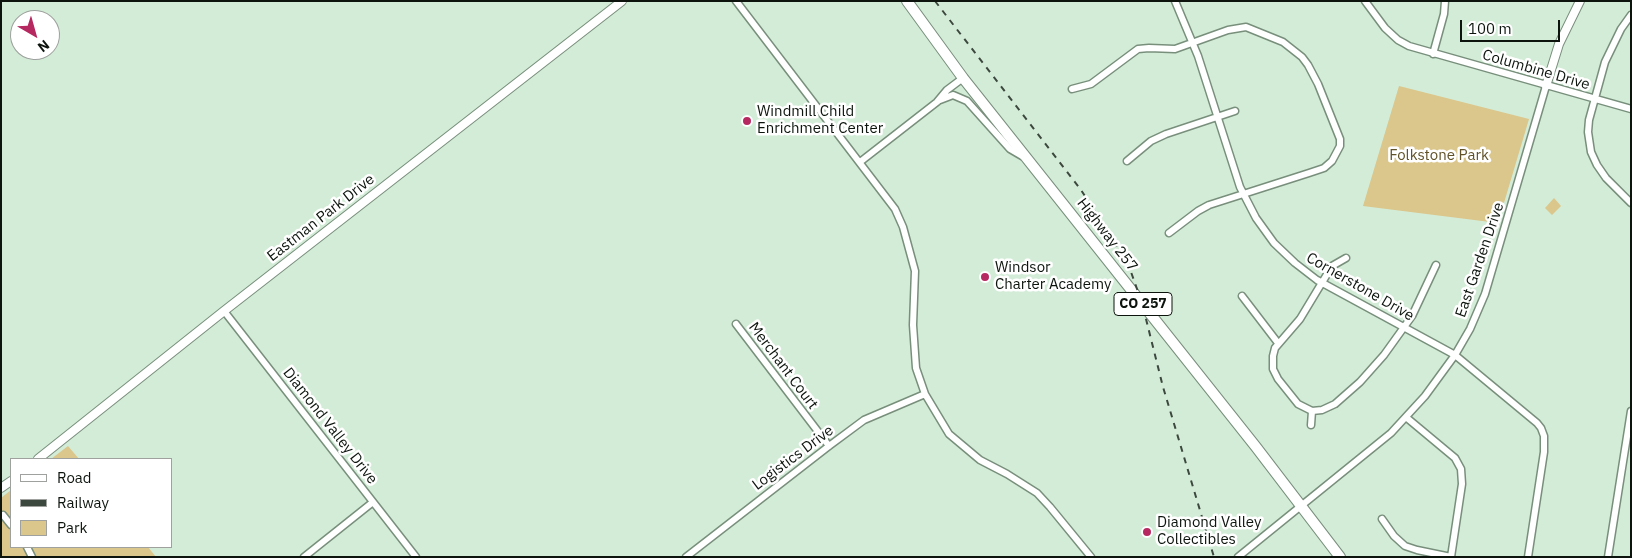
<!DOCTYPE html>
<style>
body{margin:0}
#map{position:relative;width:1632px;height:558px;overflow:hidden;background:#d3ecd7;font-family:"IBM Plex Sans",sans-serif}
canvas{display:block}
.frame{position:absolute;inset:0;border:2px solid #0c140d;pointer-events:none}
.legend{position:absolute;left:10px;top:458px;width:162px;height:90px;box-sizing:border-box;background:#fff;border:1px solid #9ea19e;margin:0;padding:6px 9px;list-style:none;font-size:15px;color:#0c140d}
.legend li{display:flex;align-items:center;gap:10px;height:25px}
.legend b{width:25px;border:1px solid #9ea19e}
.north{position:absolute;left:10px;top:10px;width:50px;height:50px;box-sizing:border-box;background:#fff;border:1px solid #9ea19e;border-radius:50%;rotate:142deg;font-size:14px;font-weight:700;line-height:20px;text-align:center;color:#0c140d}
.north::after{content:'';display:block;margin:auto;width:18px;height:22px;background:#b52860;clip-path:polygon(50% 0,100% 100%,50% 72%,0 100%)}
.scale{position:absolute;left:1460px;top:20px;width:100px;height:22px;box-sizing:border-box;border:2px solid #0c140d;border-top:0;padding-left:6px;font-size:15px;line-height:18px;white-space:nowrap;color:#0c140d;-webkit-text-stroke:4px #fff;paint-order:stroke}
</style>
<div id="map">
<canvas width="1632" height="558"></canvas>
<div class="frame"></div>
<ul class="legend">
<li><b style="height:6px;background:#fff"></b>Road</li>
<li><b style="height:6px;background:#3c483d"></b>Railway</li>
<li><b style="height:14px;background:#dbc68b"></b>Park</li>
</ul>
<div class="north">N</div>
<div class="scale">100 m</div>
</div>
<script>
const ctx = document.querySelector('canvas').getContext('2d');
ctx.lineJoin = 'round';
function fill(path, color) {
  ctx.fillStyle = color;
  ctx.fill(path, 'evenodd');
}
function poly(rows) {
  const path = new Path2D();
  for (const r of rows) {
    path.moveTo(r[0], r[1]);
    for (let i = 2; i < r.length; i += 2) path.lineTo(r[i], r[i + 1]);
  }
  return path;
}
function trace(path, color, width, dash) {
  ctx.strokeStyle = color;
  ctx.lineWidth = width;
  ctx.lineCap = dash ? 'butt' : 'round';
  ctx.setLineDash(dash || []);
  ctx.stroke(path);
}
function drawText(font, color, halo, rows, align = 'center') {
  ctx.font = font + ' "IBM Plex Sans",sans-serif';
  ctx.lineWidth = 5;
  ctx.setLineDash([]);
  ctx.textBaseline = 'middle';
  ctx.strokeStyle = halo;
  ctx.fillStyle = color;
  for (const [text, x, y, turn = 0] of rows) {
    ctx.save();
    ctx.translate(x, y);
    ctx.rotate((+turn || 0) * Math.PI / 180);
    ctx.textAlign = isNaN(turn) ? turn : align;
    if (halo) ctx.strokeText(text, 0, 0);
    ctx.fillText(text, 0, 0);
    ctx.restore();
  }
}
const green = poly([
 [1399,86,1529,119,1498,223,1363,206],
 [1554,198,1561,206,1552,215,1545,208],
 [68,446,79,459,51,459],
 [11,490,11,547,148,547,156,557,1,557,1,498]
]);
const minor = poly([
 [736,1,895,209,903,227,915,271,913,325,916,368,925,394,949,434,980,460,1007,474,1037,493,1050,507,1091,557],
 [1175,1,1198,56,1240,187,1256,218,1274,243,1295,263,1317,280,1455,355,1537,423,1541,428,1544,436,1544,452,1528,557],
 [1365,1,1385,28,1398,40,1409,46,1631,109],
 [1631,15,1621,29,1605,62,1589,120,1588,132,1591,152,1597,165,1606,178,1631,203],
 [1433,54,1444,14,1445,1],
 [1072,89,1091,84,1138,49,1149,48,1175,49,1228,30,1246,27,1283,42,1302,57,1308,65,1318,84,1340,139,1340,146,1332,161,1324,168,1309,173,1209,205,1198,211,1169,233],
 [940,100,953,95,967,101,1010,149,1022,156],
 [1127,161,1151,141,1166,134,1235,111],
 [860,162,937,102,947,90,963,78],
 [1346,258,1332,266,1300,319,1275,348,1273,356,1273,369,1278,379,1298,404,1312,411,1322,410,1335,404,1360,382,1384,355,1412,316,1436,265],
 [1242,296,1278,343],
 [224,311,416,557],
 [736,324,829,446],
 [1407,418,1455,458,1461,469,1462,484,1451,557],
 [1311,425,1312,411],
 [3,515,11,525],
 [1382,519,1394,536,1405,546,1417,550,1451,557],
 [27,547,32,557],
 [304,557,373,502],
 [686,557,829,446,864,420,925,394],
 [1238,557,1391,433,1425,396,1455,355,1470,329,1485,294,1546,86],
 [1608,557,1631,411]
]);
const tertiary = poly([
 [1546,86,1559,44,1580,1],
 [38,459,224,311,622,1],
 [1,488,11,481]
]);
const primary = poly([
 [907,1,963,78,1256,447,1340,557]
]);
const rail = poly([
 [935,1,1081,190,1106,228,1131,272,1142,303,1163,387,1214,557]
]);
const markers = [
 [747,121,5,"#b52860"],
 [985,277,5,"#b52860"],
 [1147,532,5,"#b52860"]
];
const shields = [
 [1143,304,58]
];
const shieldNames = [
 ["CO 257",1143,304]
];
const streetNames = [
 ["Columbine Drive",1536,70,16],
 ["Eastman Park Drive",321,218,-38],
 ["Highway 257",1107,235,52],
 ["East Garden Drive",1480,260,-71],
 ["Cornerstone Drive",1360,287,30],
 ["Merchant Court",783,366,53],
 ["Diamond Valley Drive",330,426,52],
 ["Logistics Drive",793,458,-37]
];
const poiNames = [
 ["Windmill Child",757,112],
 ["Enrichment Center",757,129],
 ["Windsor",995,268],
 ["Charter Academy",995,285],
 ["Diamond Valley",1157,523],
 ["Collectibles",1157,540]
];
const parkNames = [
 ["Folkstone Park",1439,156]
];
fill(green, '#dbc68b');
trace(minor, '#788f7c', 9);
trace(tertiary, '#788f7c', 10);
trace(primary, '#788f7c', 12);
trace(minor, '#fff', 6);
trace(tertiary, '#fff', 8);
trace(primary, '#fff', 10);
trace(rail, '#3c483d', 2, [6, 6]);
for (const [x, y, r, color] of markers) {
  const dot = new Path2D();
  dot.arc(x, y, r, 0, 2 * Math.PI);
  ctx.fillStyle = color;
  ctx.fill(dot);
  trace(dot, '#fff', 2);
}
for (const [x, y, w] of shields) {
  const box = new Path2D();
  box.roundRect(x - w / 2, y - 11.5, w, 23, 4);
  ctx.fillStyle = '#fff';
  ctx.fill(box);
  trace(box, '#0c140d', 1);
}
drawText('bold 14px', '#0c140d', null, shieldNames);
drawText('15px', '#0c140d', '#fff', streetNames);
drawText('15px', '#0c140d', '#fff', poiNames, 'left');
drawText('15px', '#615228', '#fff', parkNames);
</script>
